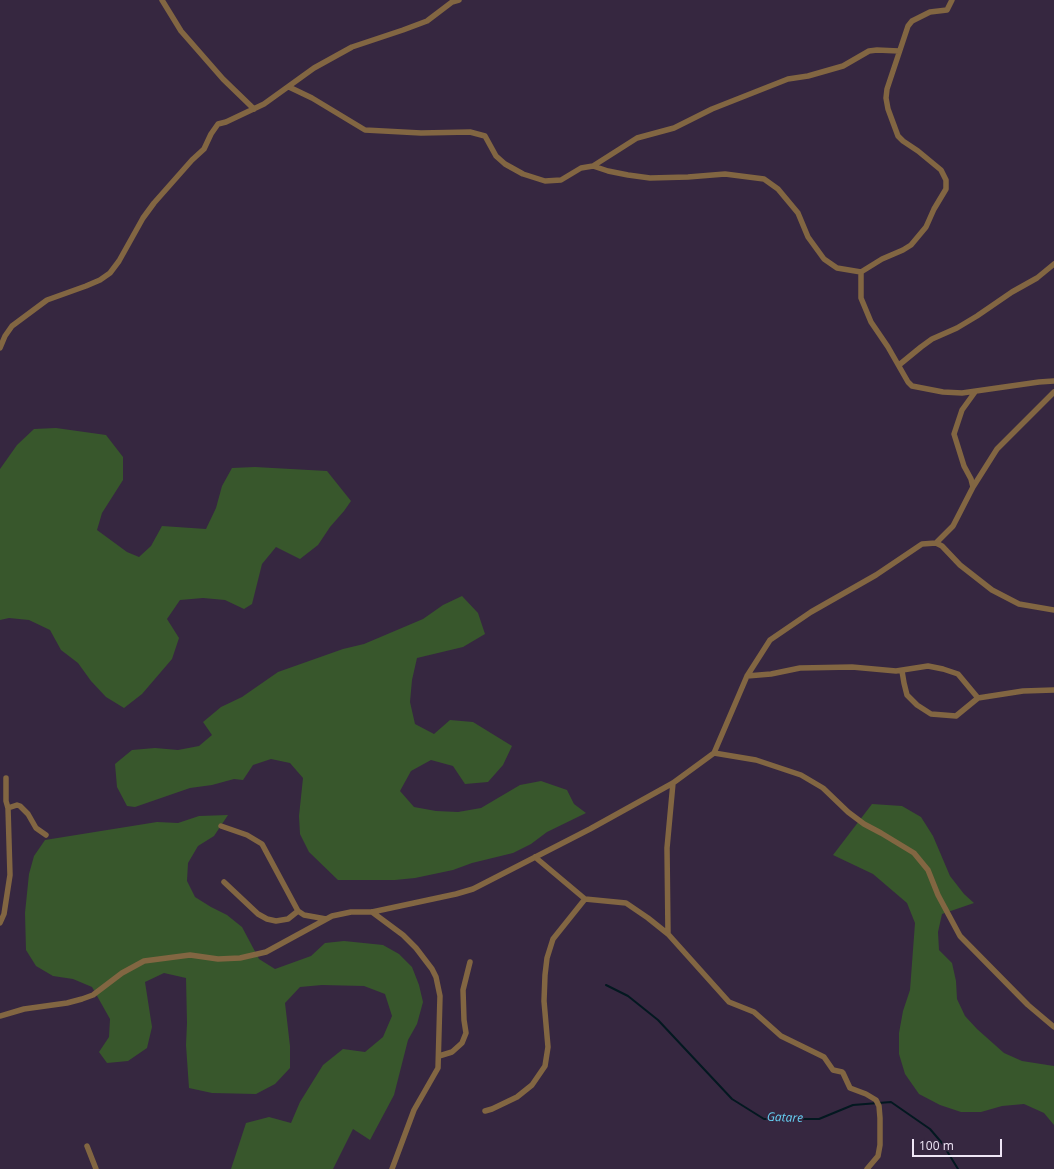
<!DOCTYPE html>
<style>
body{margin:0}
#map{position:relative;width:1054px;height:1169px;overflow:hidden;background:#362740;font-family:"Open Sans",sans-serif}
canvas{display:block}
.scale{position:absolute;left:912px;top:1139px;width:90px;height:18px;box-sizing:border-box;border:2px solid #efe6f6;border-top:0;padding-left:5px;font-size:12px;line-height:14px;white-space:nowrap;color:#efe6f6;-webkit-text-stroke:3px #362740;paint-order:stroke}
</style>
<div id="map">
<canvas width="1054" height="1169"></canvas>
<div class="scale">100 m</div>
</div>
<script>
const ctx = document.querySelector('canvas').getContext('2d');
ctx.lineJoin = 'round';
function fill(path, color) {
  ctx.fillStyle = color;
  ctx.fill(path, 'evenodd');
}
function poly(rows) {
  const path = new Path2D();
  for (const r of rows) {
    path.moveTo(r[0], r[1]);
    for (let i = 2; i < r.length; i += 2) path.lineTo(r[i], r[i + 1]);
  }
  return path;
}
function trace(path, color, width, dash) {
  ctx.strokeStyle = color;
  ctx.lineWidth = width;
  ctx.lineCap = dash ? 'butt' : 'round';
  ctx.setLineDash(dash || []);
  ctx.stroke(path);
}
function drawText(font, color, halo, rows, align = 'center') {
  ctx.font = font + ' "Open Sans",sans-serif';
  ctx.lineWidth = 3;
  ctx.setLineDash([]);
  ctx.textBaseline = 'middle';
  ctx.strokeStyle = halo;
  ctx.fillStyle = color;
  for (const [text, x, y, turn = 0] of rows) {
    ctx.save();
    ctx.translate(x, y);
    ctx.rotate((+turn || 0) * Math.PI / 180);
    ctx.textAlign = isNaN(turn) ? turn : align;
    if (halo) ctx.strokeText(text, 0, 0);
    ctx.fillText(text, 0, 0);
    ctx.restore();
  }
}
const green = poly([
 [56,428,106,435,123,457,123,480,102,513,97,530,127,552,139,557,151,546,162,526,206,529,216,508,222,486,232,468,255,467,327,471,351,501,344,511,330,527,318,545,300,559,276,547,262,564,252,604,244,609,225,600,203,598,180,600,167,619,179,638,172,659,142,694,124,708,106,697,91,681,78,663,61,650,50,630,29,620,9,618,0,620,0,469,17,445,34,429],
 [462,596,478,613,485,634,463,647,417,658,412,680,410,702,415,724,434,734,450,720,473,722,512,746,503,765,488,782,465,784,453,766,431,760,411,771,400,791,414,807,436,811,458,812,481,808,520,785,541,781,567,790,574,804,586,813,547,832,531,844,513,853,472,863,453,870,415,878,395,880,338,880,309,852,300,834,299,816,303,778,290,763,271,759,253,765,243,780,234,779,212,785,190,788,135,807,127,806,117,787,115,764,132,750,155,748,178,750,199,746,212,735,203,722,221,707,242,697,278,672,343,649,364,644,423,619,443,605],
 [872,804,902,806,921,817,933,836,950,876,964,894,974,903,942,914,938,932,939,950,952,963,956,981,957,999,965,1016,977,1029,1004,1053,1022,1061,1054,1066,1054,1125,1044,1113,1024,1104,1002,1106,981,1112,961,1112,940,1105,919,1094,905,1074,899,1054,899,1033,903,1011,910,990,915,923,907,903,873,874,833,855],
 [228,815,214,836,198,846,188,863,187,881,195,897,211,907,227,915,242,927,259,959,275,969,311,956,325,943,344,941,383,945,399,954,412,967,419,985,423,1002,417,1024,408,1040,394,1095,370,1140,353,1129,333,1169,231,1169,246,1123,269,1117,291,1123,300,1102,323,1065,343,1049,365,1052,383,1037,392,1016,385,994,364,986,322,985,300,987,285,1003,290,1046,290,1068,275,1084,256,1094,212,1093,189,1088,186,1045,187,1023,186,978,164,973,145,982,152,1027,147,1048,128,1061,107,1063,99,1052,109,1037,110,1019,92,987,73,979,53,976,36,966,26,950,25,913,29,874,34,856,45,840,157,822,178,823,199,816]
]);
const stream = poly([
 [606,985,628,996,658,1020,732,1099,764,1119,819,1119,853,1105,891,1102,930,1129,942,1143,958,1169]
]);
const street = poly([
 [162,0,181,31,223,79,254,109],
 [289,87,312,98,365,130,421,133,470,132,485,136,496,156,505,164,523,174,545,181,561,180,581,168,593,166,637,138,674,128,712,109,788,79,808,76,843,66,869,51,877,50,899,51],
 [593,166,608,171,628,175,650,178,688,177,725,174,764,179,778,189,798,213,808,237,824,259,837,268,861,272,882,259,903,250,911,245,926,227,934,209,946,189,946,180,941,170,918,151,903,141,898,136,888,109,886,98,887,89,908,26,912,21,930,12,947,10,952,0],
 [861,272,861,298,871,322,888,347,908,382,912,386,943,392,962,393,1039,382,1054,381],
 [0,348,5,336,12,326,47,300,86,286,100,280,110,273,119,261,143,218,154,203,192,160,204,149,211,134,218,124,226,122,264,104,314,68,352,47,403,30,427,21,452,2,459,0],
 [899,365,921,347,932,339,957,328,977,316,1012,292,1037,278,1054,264],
 [973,487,997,449,1054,392],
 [936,543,953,526,973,487,971,479,964,466,954,434,962,410,975,392],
 [902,671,904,683,907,695,917,705,931,714,956,716,978,698,1023,691,1054,690],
 [747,676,771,674,800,668,852,667,896,671,928,666,943,669,958,674,978,698],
 [714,753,756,760,801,775,823,788,848,812,864,824,881,833,914,853,928,870,938,895,960,936,1028,1005,1054,1027],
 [673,783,667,848,668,934,729,1002,754,1012,781,1036,824,1057,833,1070,842,1072,843,1073,850,1088,866,1094,876,1100,879,1106,880,1118,880,1145,878,1156,867,1169],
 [8,808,17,805,20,806,28,814,36,828,46,835],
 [221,826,247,835,262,844,298,911,304,915,326,919],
 [535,857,585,899,626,903,648,918,668,934],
 [224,882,258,914,267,919,276,921,288,919,298,911],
 [372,912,403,935,416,948,432,969,436,977,440,996,438,1068,414,1110,392,1169],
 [0,923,4,914,10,875,8,808,6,801,6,778],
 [0,1016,24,1009,67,1003,82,999,93,995,122,973,144,961,190,955,218,959,240,958,266,952,332,916,351,912,372,912,456,894,473,889,590,829,673,783,714,753,747,676,770,640,811,612,876,575,922,544,936,543,942,546,960,565,992,590,1019,604,1054,610],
 [439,1056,452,1052,462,1043,466,1033,464,1020,463,990,470,962],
 [485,1111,492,1109,517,1097,532,1085,545,1066,548,1047,544,1001,545,975,547,958,553,939,585,899],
 [87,1146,96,1169]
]);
const waterNames = [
 ["Gatare",785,1118,2]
];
fill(green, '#38572c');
trace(stream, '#031820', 2);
trace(street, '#826642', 5.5);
drawText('italic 12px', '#66d0f4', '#362740', waterNames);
</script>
